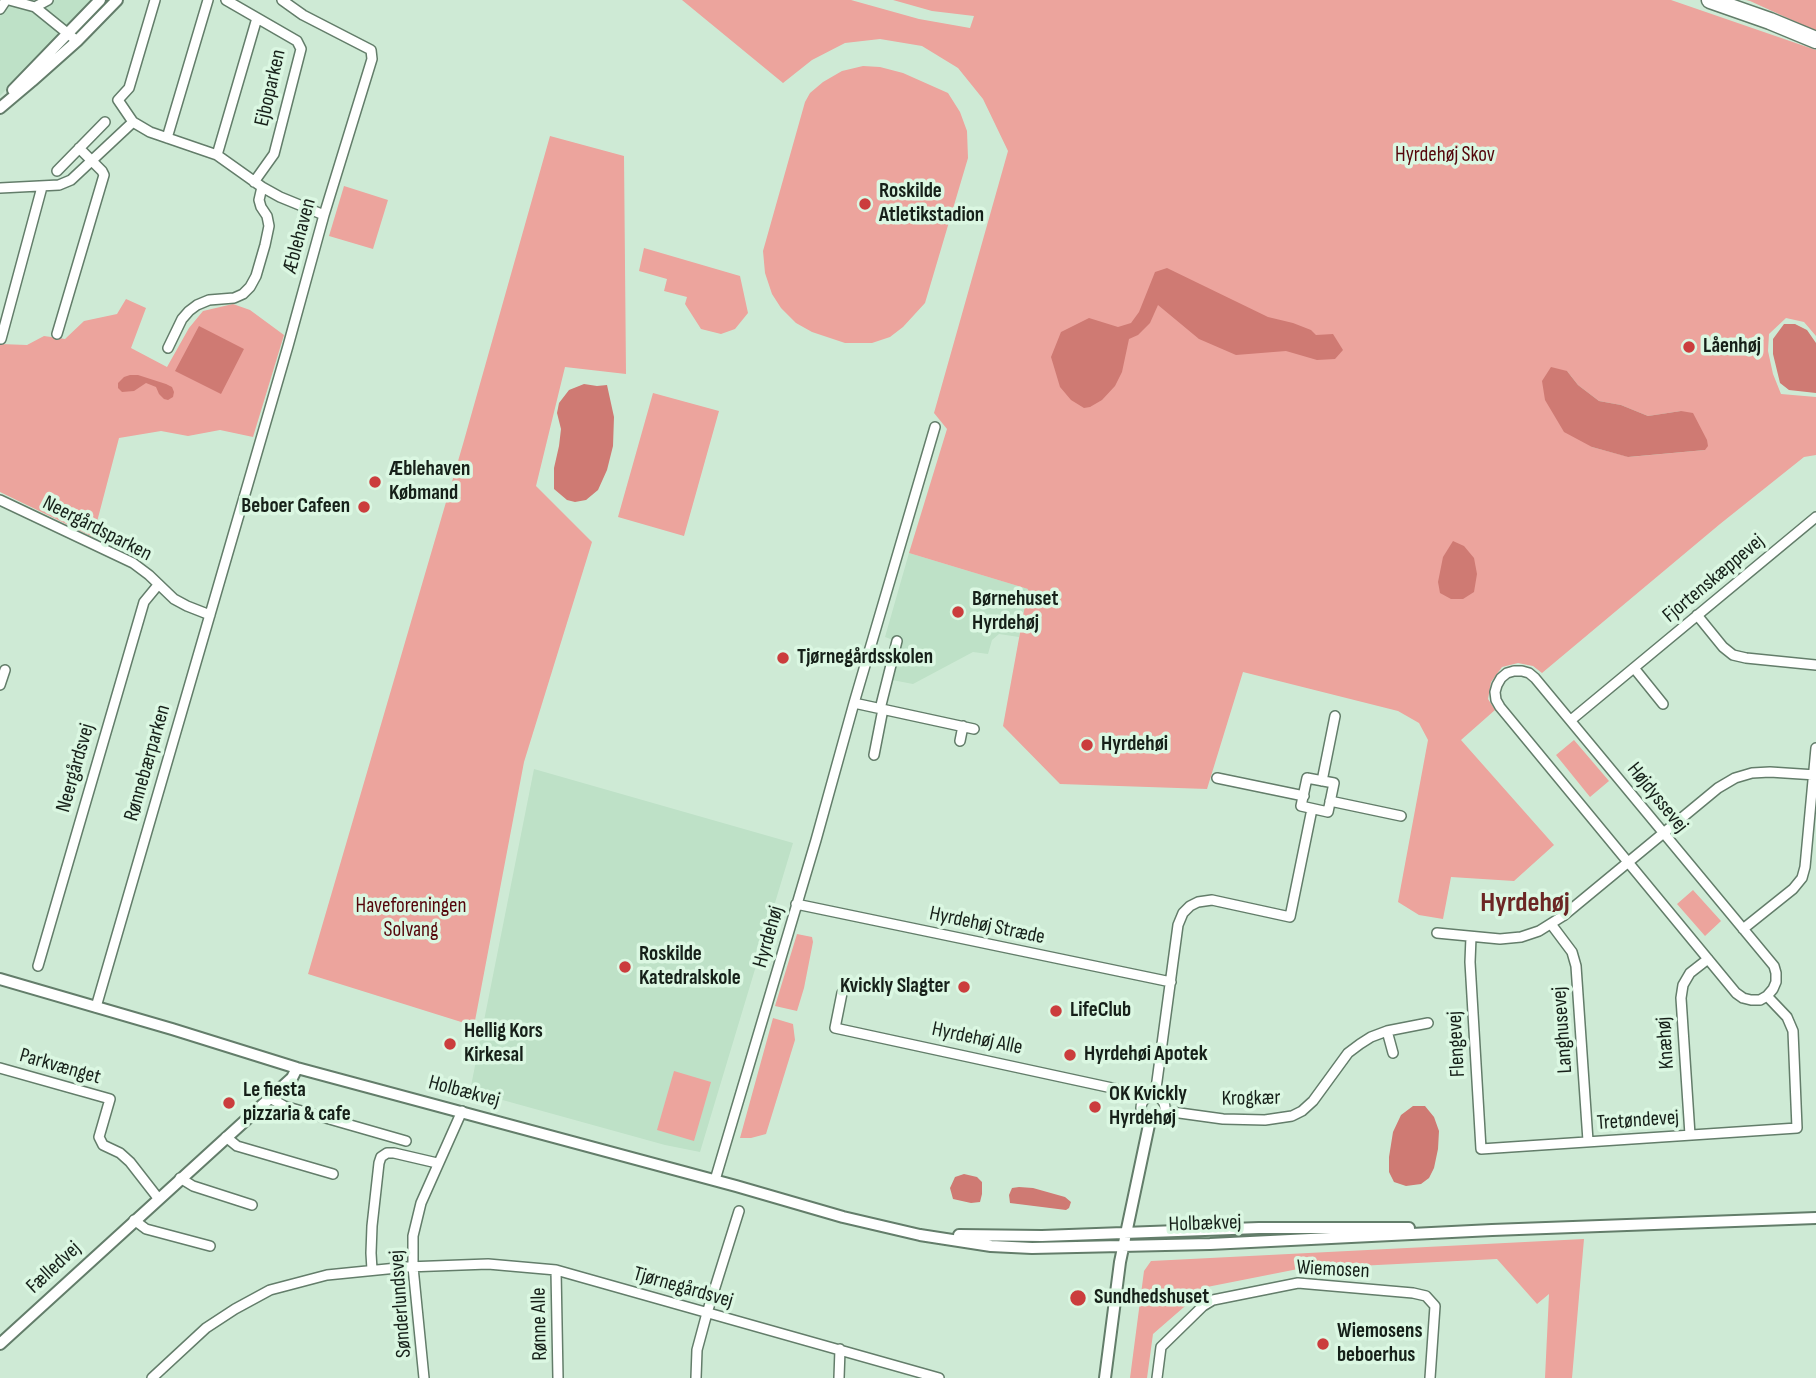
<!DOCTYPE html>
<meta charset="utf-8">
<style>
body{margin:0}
canvas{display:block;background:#ceead5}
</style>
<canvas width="1816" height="1378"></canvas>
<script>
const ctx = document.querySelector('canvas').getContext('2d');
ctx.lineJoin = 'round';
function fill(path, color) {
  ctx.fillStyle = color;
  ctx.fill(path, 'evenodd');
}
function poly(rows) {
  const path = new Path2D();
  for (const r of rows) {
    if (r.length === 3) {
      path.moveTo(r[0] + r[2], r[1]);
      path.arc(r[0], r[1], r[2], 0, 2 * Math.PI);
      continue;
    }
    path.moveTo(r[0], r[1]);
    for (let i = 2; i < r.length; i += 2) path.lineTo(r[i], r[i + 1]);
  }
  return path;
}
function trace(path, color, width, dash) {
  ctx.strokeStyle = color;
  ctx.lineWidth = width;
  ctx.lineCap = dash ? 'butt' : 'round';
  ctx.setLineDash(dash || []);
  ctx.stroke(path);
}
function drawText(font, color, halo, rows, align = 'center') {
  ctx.font = font + ' "Sofia Sans Condensed",sans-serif';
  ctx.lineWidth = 7;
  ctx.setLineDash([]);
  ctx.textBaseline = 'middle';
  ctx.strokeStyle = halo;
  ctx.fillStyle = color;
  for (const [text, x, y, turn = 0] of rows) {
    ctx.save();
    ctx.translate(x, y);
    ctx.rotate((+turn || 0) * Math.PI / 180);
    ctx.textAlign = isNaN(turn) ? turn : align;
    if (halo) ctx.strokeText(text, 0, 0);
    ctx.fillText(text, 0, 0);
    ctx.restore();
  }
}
const built = poly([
 [0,0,93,0,0,96],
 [909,553,1028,589,1019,637,999,634,992,640,988,654,973,652,913,684,892,680,901,643,885,637],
 [534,769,793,843,700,1152,665,1145,470,1091]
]);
const green = poly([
 [682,0,851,0,919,19,970,28,974,16,932,11,893,0,1671,0,1816,50,1816,336,1804,322,1786,318,1769,334,1768,351,1773,374,1781,394,1816,397,1816,455,1804,457,1720,524,1542,673,1533,666,1518,663,1502,667,1491,682,1488,699,1495,710,1461,740,1554,845,1514,881,1451,877,1443,919,1419,915,1398,902,1428,740,1419,723,1398,711,1243,672,1207,789,1060,784,1003,726,1028,589,909,553,947,429,934,413,1008,151,983,99,958,68,922,46,880,39,845,43,812,60,783,83],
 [1567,371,1578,385,1599,401,1621,405,1648,416,1681,411,1705,450,1629,457,1592,447],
 [1746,0,1816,0,1816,31,1750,1],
 [863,66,880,67,903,73,948,93,960,112,967,131,968,158,925,303,903,327,890,337,872,343,845,343,812,332,796,323,781,308,772,294,765,273,763,251,805,102,810,93,823,82,842,71],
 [550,136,624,156,626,374,565,367,536,486,592,542,524,762,474,1026,308,974,463,444],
 [344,186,388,200,373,249,329,236],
 [644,248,740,276,748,313,735,329,721,334,701,329,685,304,687,297,664,291,667,279,639,271],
 [126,299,146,308,131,348,167,367,189,328,203,311,233,304,250,310,284,335,253,437,220,430,188,436,161,431,119,438,93,537,0,492,0,344,27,345,44,336,65,339,84,321,117,314],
 [653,393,719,411,684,536,618,517],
 [1574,740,1609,781,1590,797,1556,755],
 [1693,890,1721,921,1705,936,1677,904],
 [797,934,812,937,813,942,804,988,797,1011,775,1006],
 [773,1018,793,1024,795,1040,766,1134,751,1138,740,1138],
 [674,1071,711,1082,694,1141,657,1130],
 [1584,1239,1572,1378,1545,1378,1549,1294,1537,1304,1497,1259,1298,1269,1207,1287,1153,1334,1147,1378,1130,1378,1144,1271,1151,1261]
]);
const water = poly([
 [1167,268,1268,317,1293,323,1311,330,1316,335,1333,334,1343,350,1335,359,1317,360,1286,351,1236,355,1199,339,1158,305,1150,323,1138,335,1129,339,1122,372,1115,386,1102,400,1090,407,1084,408,1071,400,1060,387,1051,357,1061,332,1089,318,1118,327,1131,323,1139,312,1155,272],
 [1784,324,1795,324,1807,330,1816,343,1816,393,1789,390,1780,383,1773,354,1773,339],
 [199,326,244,349,221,394,175,371],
 [1551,367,1567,371,1578,385,1599,401,1621,405,1648,416,1681,411,1693,413,1707,440,1708,446,1705,450,1628,457,1592,447,1564,432,1545,400,1542,381],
 [130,375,138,375,166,384,172,387,174,392,173,397,168,400,164,399,159,394,156,387,146,383,134,391,122,392,118,388,118,383,124,377],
 [584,384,597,386,607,385,614,417,613,446,607,470,598,490,586,500,575,502,567,500,554,489,554,468,559,446,561,429,557,413,559,403,569,390],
 [1453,541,1464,546,1474,558,1477,574,1474,592,1463,599,1451,599,1440,593,1438,582,1443,557],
 [1413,1106,1425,1106,1434,1117,1439,1131,1438,1149,1434,1168,1429,1178,1421,1184,1406,1186,1394,1182,1389,1172,1389,1157,1393,1132,1401,1115],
 [964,1174,977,1177,982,1182,982,1194,980,1202,971,1203,953,1199,950,1188,955,1177],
 [1019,1187,1033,1188,1065,1197,1071,1202,1069,1208,1066,1210,1010,1203,1009,1195,1012,1188]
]);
const minor = poly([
 [9,0,35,7],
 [48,0,35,7,77,41],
 [226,0,297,41,301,49,274,154,254,182],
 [0,9,6,0],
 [133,122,118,100,129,88,155,0],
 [167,138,208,0],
 [217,155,257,18],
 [57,171,105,122],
 [0,188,59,185,71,180,133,122,150,132,217,155,262,187,280,197,324,215],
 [57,334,104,175,102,171,79,148],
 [1,339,42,187],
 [168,348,182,319,189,311,197,305,209,300,234,298,243,294,250,287,256,276,265,245,269,226,267,216,261,207,259,200,262,187],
 [0,500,133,563,149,575,174,599,187,606,210,615],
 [1697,615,1723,647,1733,655,1746,658,1816,665],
 [1634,668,1663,704],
 [1514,671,1522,671,1529,673,1535,678,1774,966,1776,973,1776,982,1773,989,1767,996,1760,1000,1751,1000,1743,998,1736,993,1500,707,1496,700,1495,692,1497,685,1501,678,1507,673,1514,671],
 [0,685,5,670],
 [854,703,974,729],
 [880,709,897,641],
 [1571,720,1816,517],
 [960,741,963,726],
 [874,755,883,709],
 [1217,778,1304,796],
 [1307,778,1334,783,1328,812,1301,806,1307,778],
 [1322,781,1335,716],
 [1330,801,1401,816],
 [796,904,1171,982],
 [1551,924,1572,952,1576,966,1588,1141],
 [1743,929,1793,889,1802,878,1805,867,1816,748],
 [1437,933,1500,939,1521,937,1539,931,1563,916,1718,788,1735,778,1752,773,1770,772,1816,775],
 [1471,937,1470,962,1481,1149,1797,1128,1793,1031,1787,1017,1767,996],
 [38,966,144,602,158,585],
 [842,993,835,1028,1126,1091,1144,1100],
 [96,1007,288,346,324,215,372,59,371,50,303,15,282,0],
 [1387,1031,1393,1053],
 [0,1068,110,1099,99,1137,103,1145,120,1153,130,1162,158,1198],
 [1153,1108,12],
 [1155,1096,1178,925,1183,913,1190,906,1198,902,1212,900,1290,917,1312,809],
 [270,1098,284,1106,406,1141],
 [1165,1111,1223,1119,1265,1120,1292,1116,1302,1111,1313,1101,1348,1053,1360,1044,1371,1037,1387,1031,1428,1023],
 [1690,1135,1681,998,1683,985,1690,973,1708,959],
 [226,1137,237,1146,333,1174],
 [180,1178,193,1186,252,1205],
 [715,1180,816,840,854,703,935,427],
 [134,1220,146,1229,210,1246],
 [372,1270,371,1253,372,1226,379,1163,381,1157,387,1153,394,1153,437,1163],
 [556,1270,558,1378],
 [152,1378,206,1328,235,1309,270,1290,327,1275,407,1267,488,1264,556,1270,939,1378],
 [424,1378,413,1267,413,1236,421,1203,462,1111],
 [696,1378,697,1350,707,1313,739,1211],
 [839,1378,840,1349],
 [1157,1378,1161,1347,1203,1306,1213,1300,1298,1283,1413,1293,1426,1296,1435,1306,1430,1378]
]);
const tertiary = poly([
 [13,90,100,0],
 [0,108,32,81,77,41,117,0],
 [0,979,172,1029,297,1068,736,1186,843,1217,920,1235,991,1246,1032,1248,1210,1244,1492,1230,1816,1218],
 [959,1235,1042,1236,1259,1228,1409,1228],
 [0,1344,292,1078,297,1068],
 [1105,1378,1120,1262,1150,1120]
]);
const motorway = poly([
 [1710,0,1770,21,1816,40]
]);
const markers = [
 [865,204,7,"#cb3d3d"],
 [1689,347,7,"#cb3d3d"],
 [375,482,7,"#cb3d3d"],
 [364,507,7,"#cb3d3d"],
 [958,612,7,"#cb3d3d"],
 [783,658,7,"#cb3d3d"],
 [1087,745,7,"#cb3d3d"],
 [625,967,7,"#cb3d3d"],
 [964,987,7,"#cb3d3d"],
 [1056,1011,7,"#cb3d3d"],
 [450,1044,7,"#cb3d3d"],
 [1070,1055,7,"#cb3d3d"],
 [229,1103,7,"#cb3d3d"],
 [1095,1107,7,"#cb3d3d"],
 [1078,1298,9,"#cb3d3d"],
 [1323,1344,7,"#cb3d3d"]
];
const streetNames = [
 ["Ejboparken",271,88,-77],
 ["Æblehaven",300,236,-75],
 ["Neergårdsparken",97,529,27],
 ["Fjortenskæppevej",1714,579,-40],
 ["Rønnebærparken",148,763,-74],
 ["Neergårdsvej",76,768,-74],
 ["Højdyssevej",1657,798,51],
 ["Hyrdehøj Stræde",987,926,12],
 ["Hyrdehøj",769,937,-74],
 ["Langhusevej",1563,1030,-94],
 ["Hyrdehøj Alle",977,1039,12],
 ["Knæhøj",1666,1043,-94],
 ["Flengevej",1457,1044,-93],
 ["Parkvænget",60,1067,16],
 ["Holbækvej",464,1092,15],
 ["Krogkær",1251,1099,-1],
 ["Tretøndevej",1638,1121,-4],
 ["Holbækvej",1205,1224,-2],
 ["Fælledvej",54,1268,-43],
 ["Wiemosen",1333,1270,3],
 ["Tjørnegårdsvej",683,1288,16],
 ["Sønderlundsvej",401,1304,-94],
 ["Rønne Alle",540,1324,-91]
];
const parkNames = [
 ["Hyrdehøj Skov",1445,156],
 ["Haveforeningen",411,907],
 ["Solvang",411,931]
];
const poiNames = [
 ["Roskilde",879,192],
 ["Atletikstadion",879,216],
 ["Låenhøj",1703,347],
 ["Æblehaven",389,470],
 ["Købmand",389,494],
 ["Beboer Cafeen",350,507,"right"],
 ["Børnehuset",972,600],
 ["Hyrdehøj",972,624],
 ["Tjørnegårdsskolen",797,658],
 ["Hyrdehøi",1101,745],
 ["Roskilde",639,955],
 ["Katedralskole",639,979],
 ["Kvickly Slagter",950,987,"right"],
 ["LifeClub",1070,1011],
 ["Hellig Kors",464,1032],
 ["Kirkesal",464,1056],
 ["Hyrdehøi Apotek",1084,1055],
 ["Le fiesta",243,1091],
 ["pizzaria & cafe",243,1115],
 ["OK Kvickly",1109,1095],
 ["Hyrdehøj",1109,1119],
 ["Sundhedshuset",1094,1298],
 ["Wiemosens",1337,1332],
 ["beboerhus",1337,1356]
];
const districtNames = [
 ["Hyrdehøj",1525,904]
];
fill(built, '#bee1c7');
fill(green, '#eca49d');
fill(water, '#cf7a73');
trace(minor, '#637d6a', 12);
trace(tertiary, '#637d6a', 14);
trace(motorway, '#637d6a', 19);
trace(minor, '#fff', 9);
trace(tertiary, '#fff', 10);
trace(motorway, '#fff', 16);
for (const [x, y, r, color] of markers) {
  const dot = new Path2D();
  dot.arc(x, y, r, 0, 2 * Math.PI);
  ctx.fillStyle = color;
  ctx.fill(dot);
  trace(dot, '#dbf7e2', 2.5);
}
drawText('21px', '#162019', '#dbf7e2', streetNames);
drawText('21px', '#55060b', '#dbf7e2', parkNames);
drawText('bold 21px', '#162019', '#dbf7e2', poiNames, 'left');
drawText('bold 28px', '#6c2624', '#dbf7e2', districtNames);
</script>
